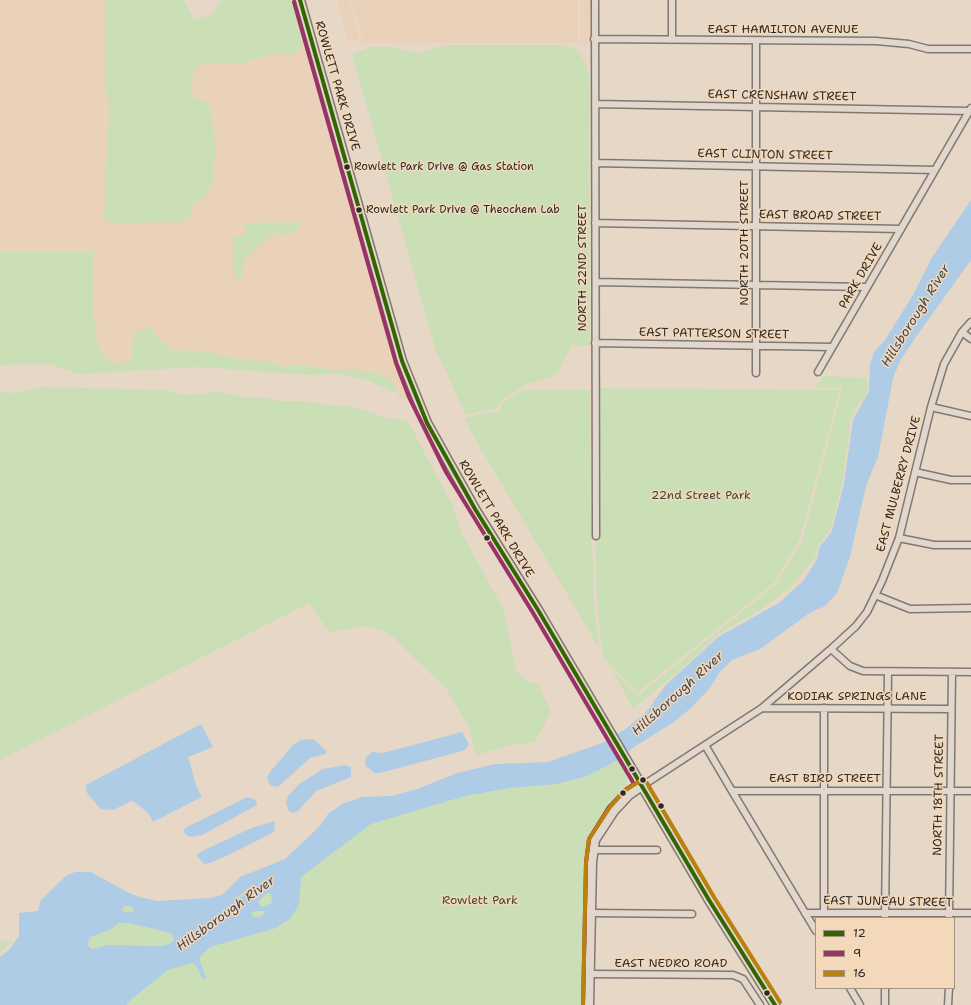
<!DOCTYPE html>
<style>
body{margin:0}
#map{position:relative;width:971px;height:1005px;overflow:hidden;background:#e7d7c7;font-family:"Shantell Sans",sans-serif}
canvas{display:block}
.legend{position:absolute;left:815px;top:917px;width:140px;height:72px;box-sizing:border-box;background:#f4d8ba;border:1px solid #a49381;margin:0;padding:5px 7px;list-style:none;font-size:12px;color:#2b2b2b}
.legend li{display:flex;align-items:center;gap:8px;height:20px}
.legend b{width:20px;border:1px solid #a49381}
</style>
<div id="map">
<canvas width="971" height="1005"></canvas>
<ul class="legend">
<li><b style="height:5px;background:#360"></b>12</li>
<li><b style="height:5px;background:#936"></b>9</li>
<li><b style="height:5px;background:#ba810d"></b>16</li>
</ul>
</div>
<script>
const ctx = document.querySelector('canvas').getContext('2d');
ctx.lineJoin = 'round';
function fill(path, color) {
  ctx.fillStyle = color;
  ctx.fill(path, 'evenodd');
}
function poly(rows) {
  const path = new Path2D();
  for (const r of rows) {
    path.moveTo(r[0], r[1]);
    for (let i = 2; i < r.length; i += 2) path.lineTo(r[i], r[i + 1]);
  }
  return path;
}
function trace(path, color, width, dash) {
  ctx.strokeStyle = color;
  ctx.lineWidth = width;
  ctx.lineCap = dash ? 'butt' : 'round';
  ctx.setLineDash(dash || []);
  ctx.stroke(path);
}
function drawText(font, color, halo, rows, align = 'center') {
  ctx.font = font + ' "Shantell Sans",sans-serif';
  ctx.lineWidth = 3;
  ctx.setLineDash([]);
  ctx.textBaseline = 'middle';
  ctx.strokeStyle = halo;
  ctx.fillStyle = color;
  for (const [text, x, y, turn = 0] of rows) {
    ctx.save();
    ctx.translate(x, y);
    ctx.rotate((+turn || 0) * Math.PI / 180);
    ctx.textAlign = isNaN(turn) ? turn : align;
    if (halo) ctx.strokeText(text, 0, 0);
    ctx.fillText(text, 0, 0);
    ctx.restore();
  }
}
const built = poly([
 [0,0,105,0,105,86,109,107,108,163,104,201,106,222,165,221,191,215,193,203,204,198,212,184,216,146,209,102,191,96,194,70,201,64,251,62,258,58,279,53,290,55,297,53,304,42,379,303,410,399,399,397,395,385,377,373,347,369,330,369,308,366,286,366,263,361,243,360,203,351,171,350,159,339,150,327,132,345,132,360,117,364,106,360,99,347,93,315,94,252,0,252],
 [298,229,282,235,271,234,243,261,244,275,233,254,233,236],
 [337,0,349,0,360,41,348,41],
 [351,0,578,0,578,43,363,43],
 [580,0,592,0,592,44,580,44]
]);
const green = poly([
 [105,0,184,0,194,20,211,15,222,0,292,0,304,42,297,53,290,55,279,53,258,58,244,64,201,64,194,70,191,96,200,100,209,102,216,146,212,184,204,198,193,203,191,215,184,222,122,223,106,222,104,217,109,107,105,86],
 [447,45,565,45,577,49,585,62,589,75,590,346,578,346,573,343,562,365,554,376,525,385,502,400,497,408,466,415,435,348,352,54,370,47,385,46,418,53],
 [299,222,298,229,295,233,282,235,271,234,243,261,243,277,239,279,233,275,233,236,245,236,245,223],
 [0,252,94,252,93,315,99,347,106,360,116,364,132,360,132,345,136,332,150,327,159,339,171,350,203,351,243,360,263,361,286,366,308,366,330,369,347,369,377,373,388,377,395,385,397,393,366,380,341,374,307,375,199,367,78,374,50,364,0,365],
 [822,376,867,378,867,391,865,397,859,402,851,419,842,483,835,511,830,530,817,547,815,558,790,588,760,610,717,635,687,664,633,709,612,670,638,696,775,585,802,542,842,390,841,387,817,387],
 [41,387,167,390,186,395,220,392,242,397,262,397,278,401,306,401,326,405,354,407,383,417,408,421,453,507,461,532,504,610,516,671,528,682,538,684,551,712,535,742,513,745,476,755,469,727,447,690,394,638,387,633,367,626,329,632,309,603,0,760,0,392,15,393],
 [592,388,840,390,799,541,773,584,637,693,603,657,597,604],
 [522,390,590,390,591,513,594,604,599,648,476,441,464,418,499,411,503,402],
 [618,760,627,776,627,783,621,792,600,816,586,852,586,1005,127,1005,127,1003,168,970,192,963,196,965,203,979,206,977,199,958,210,946,276,928,291,918,299,904,301,877,371,824,465,796,510,788,558,784,575,780],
 [251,886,255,886,256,894,248,901,239,902,238,897],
 [267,893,271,894,272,903,263,907,260,906,259,901],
 [125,905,133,908,133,912,127,913,122,910],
 [255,911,264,911,265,912,260,917,253,917,251,913],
 [118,923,128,923,171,933,174,939,170,944,162,946,108,945,92,949,89,947,88,942,91,937,112,928],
 [7,940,13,941,0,953,0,941]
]);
const water = poly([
 [971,200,971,260,918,334,901,359,893,378,878,457,866,486,850,557,837,593,825,606,811,612,760,649,732,660,719,673,710,688,691,708,674,722,634,747,618,760,587,776,558,784,510,788,465,796,371,824,301,877,299,904,291,918,276,928,210,947,199,958,206,978,203,980,196,965,192,963,168,970,127,1003,127,1005,0,1005,0,957,10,949,19,936,19,913,38,911,40,901,66,876,75,872,91,872,127,892,139,897,158,901,210,898,222,895,240,877,285,859,320,826,328,814,342,804,362,797,392,796,417,789,457,773,495,764,548,762,605,742,627,728,647,711,665,686,718,637,779,603,804,580,817,559,819,548,832,531,844,484,853,420,869,391,870,364,874,352,885,340,913,295,931,259],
 [251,886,255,886,256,894,248,901,239,902,238,897],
 [267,893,271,894,272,903,263,907,260,906,259,901],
 [125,905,133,908,133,912,127,913,122,910],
 [255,911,264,911,265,912,260,917,253,917,251,913],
 [118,923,128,923,171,933,174,939,170,944,162,946,108,945,92,949,89,947,88,942,91,937,113,928],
 [201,724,213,747,188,757,197,788,202,797,153,822,148,813,136,803,131,801,113,810,101,809,87,793,86,785],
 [462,732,469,744,467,748,462,751,380,773,374,773,366,766,365,761,366,757,373,752,383,753],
 [314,739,327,752,325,754,310,758,279,786,275,787,270,785,267,777,270,772,293,745,301,740],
 [345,765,351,767,351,777,316,791,298,811,293,813,289,811,286,803,288,796,299,784,323,769],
 [247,797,256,800,257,805,202,835,190,837,185,834,183,831,187,827],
 [275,821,274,832,233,853,210,863,204,864,197,856,199,853,206,849,254,827]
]);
const river = poly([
 [232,909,267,886]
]);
const street = poly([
 [595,0,596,536],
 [594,39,876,41,909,44,928,49,971,49],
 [672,40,672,0],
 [595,104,970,111],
 [595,163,935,170],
 [595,223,901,229],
 [596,282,866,287],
 [962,332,971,339],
 [595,343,832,347],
 [818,372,971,108],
 [756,373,756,41],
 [931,407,971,416],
 [915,472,951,480,971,480],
 [899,538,934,545,971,545],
 [875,595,910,609,971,608],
 [831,649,850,666,863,671,971,672],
 [762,708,951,709],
 [705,745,732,791,971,791],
 [642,786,762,708,831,649,856,626,867,612,882,581,899,538,931,407,944,364,962,332,971,322],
 [732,791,816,931],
 [593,850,657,850],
 [824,912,824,708],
 [591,913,692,914],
 [805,913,971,913],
 [885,918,888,672],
 [949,918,952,672],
 [590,974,733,975,743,979,760,1005],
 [850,988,860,1005],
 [885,988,885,1005],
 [948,1005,949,988]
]);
const secondary = poly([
 [300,0,402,361,427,423,475,509,538,610,709,900,775,1005],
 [589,1005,592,862,595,840,614,811,629,795,642,786]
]);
const bus1 = poly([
 [300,0,402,361,427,423,475,509,538,610,709,900,775,1005]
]);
const bus2 = poly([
 [294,2,396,363,409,397,446,472,533,613,634,784,625,790,609,807,589,839,586,862,583,1005]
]);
const bus3 = poly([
 [583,1005,586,862,589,839,610,807,625,790,642,780,647,783,714,897,780,1002]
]);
const markers = [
 [347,167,3.5,"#2b2b2b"],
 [359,210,3.5,"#2b2b2b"],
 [487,538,3.5,"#2b2b2b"],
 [632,769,3.5,"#2b2b2b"],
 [643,780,3.5,"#2b2b2b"],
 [623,793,3.5,"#2b2b2b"],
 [661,806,3.5,"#2b2b2b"],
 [767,993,3.5,"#2b2b2b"]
];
const busNames = [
 ["Rowlett Park Drive @ Gas Station",354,167],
 ["Rowlett Park Drive @ Theochem Lab",366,210]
];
const streetNames = [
 ["EAST HAMILTON AVENUE",783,30],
 ["ROWLETT PARK DRIVE",337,86,74],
 ["EAST CRENSHAW STREET",782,96,1],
 ["EAST CLINTON STREET",765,155,1],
 ["EAST BROAD STREET",820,216,1],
 ["NORTH 20TH STREET",745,243,-90],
 ["NORTH 22ND STREET",583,268,-90],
 ["PARK DRIVE",861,276,-60],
 ["EAST PATTERSON STREET",714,334,1],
 ["EAST MULBERRY DRIVE",899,484,-75],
 ["ROWLETT PARK DRIVE",496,519,59],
 ["KODIAK SPRINGS LANE",857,697],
 ["EAST BIRD STREET",825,779],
 ["NORTH 18TH STREET",939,795,-89],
 ["EAST JUNEAU STREET",888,902,1],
 ["EAST NEDRO ROAD",671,964]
];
const parkNames = [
 ["22nd Street Park",701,496],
 ["Rowlett Park",480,901]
];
const waterNames = [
 ["Hillsborough River",916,316,-58],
 ["Hillsborough River",678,694,-42],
 ["Hillsborough River",226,914,-36]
];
fill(built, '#ead1b9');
fill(green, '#cadfb5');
fill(water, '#aecce5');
trace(river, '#aecce5', 10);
trace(street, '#807871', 9);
trace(secondary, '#807871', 11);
trace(street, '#e2d7cc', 6);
trace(secondary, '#e2d7cc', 8);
trace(bus1, '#360', 4);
trace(bus2, '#936', 4);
trace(bus3, '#ba810d', 4);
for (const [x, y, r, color] of markers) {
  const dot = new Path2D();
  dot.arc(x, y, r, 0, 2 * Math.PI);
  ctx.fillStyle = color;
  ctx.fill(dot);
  trace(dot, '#f4d8ba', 1.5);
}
drawText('11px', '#2b2b2b', '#f4d8ba', busNames, 'left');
drawText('12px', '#2b2b2b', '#f4d8ba', streetNames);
drawText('12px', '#3f473e', '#f4d8ba', parkNames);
drawText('italic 13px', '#404a53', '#f4d8ba', waterNames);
</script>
